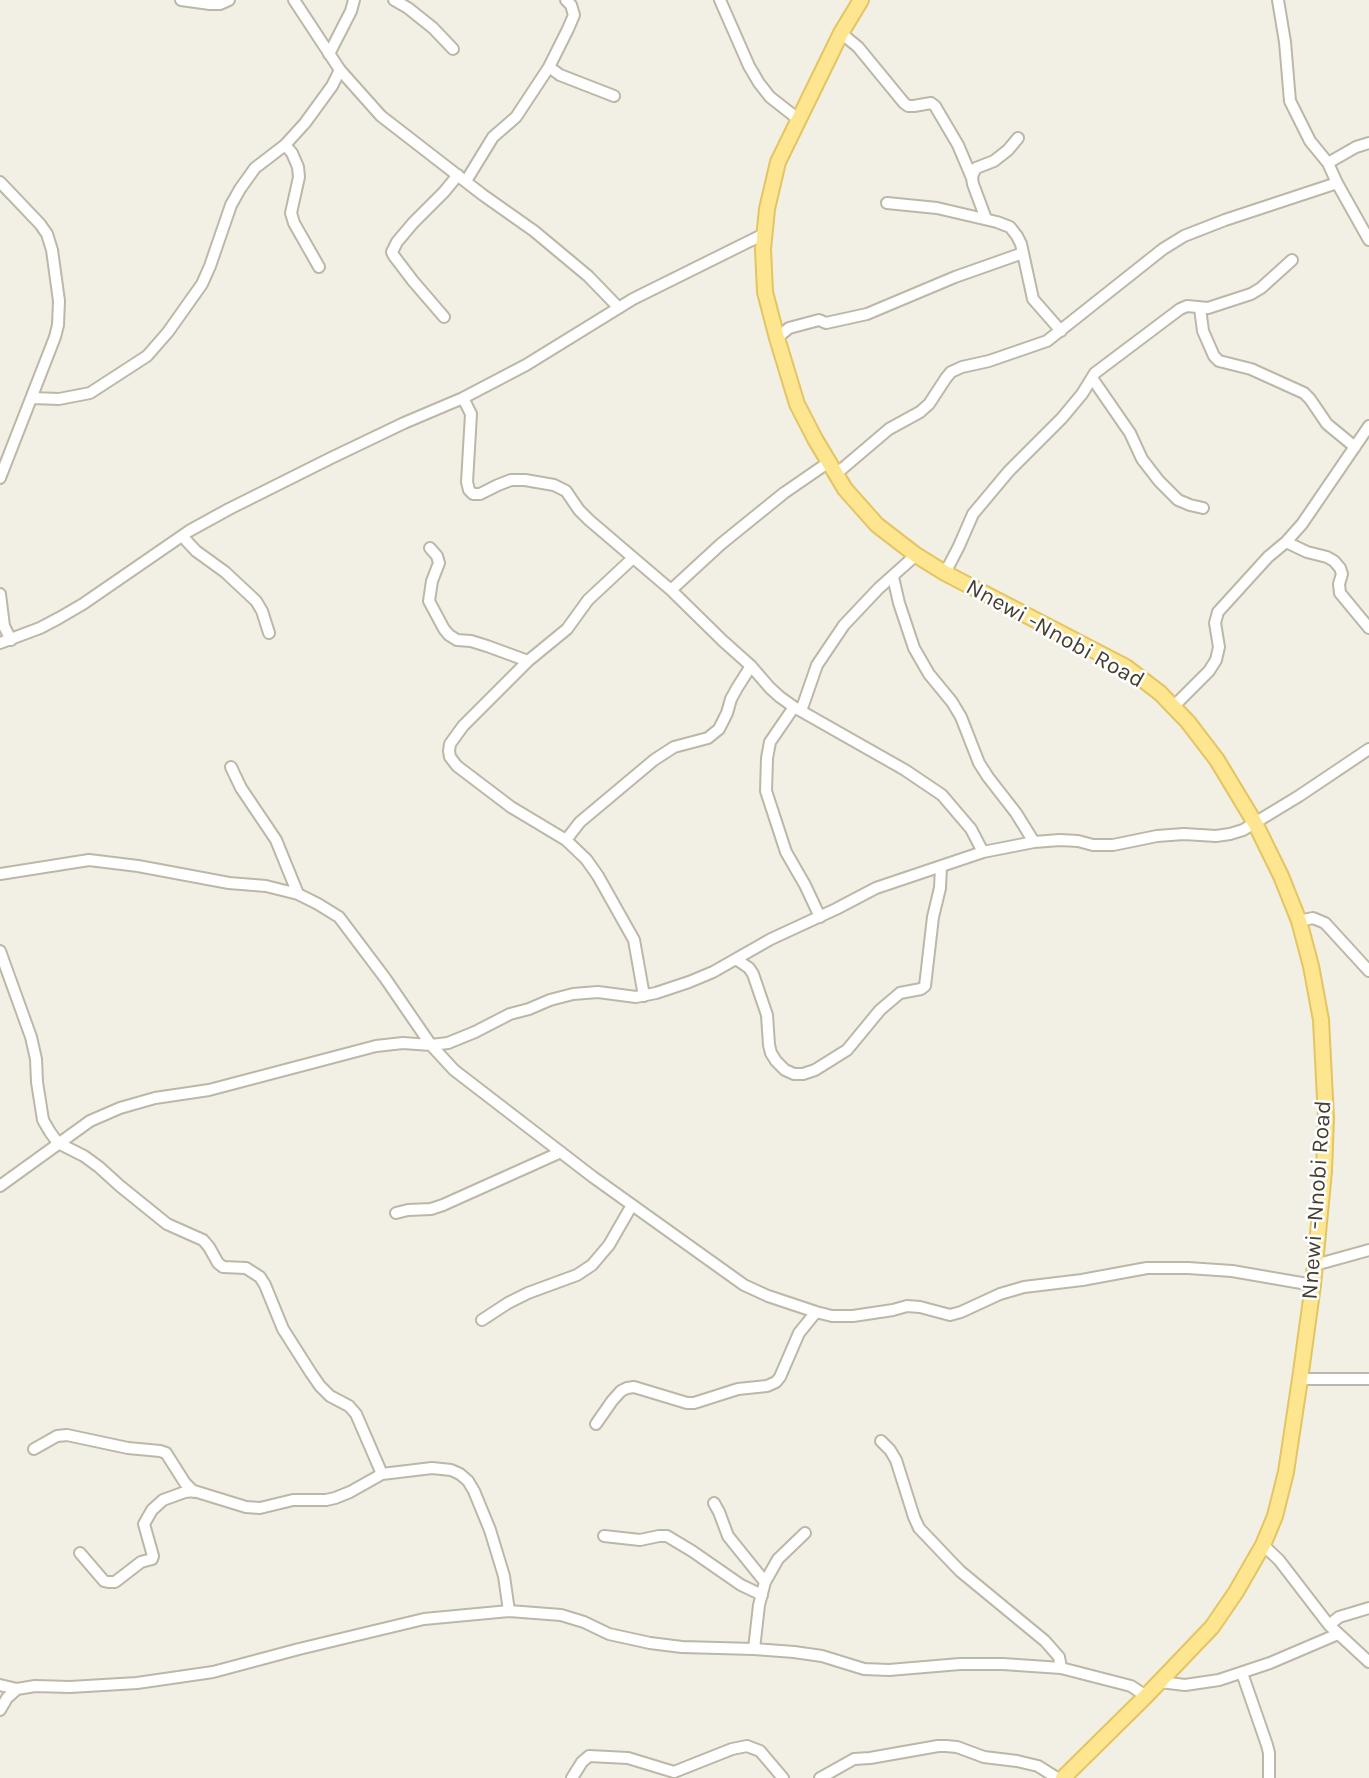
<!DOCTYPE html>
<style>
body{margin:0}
canvas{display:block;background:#f2efe4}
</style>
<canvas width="1369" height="1778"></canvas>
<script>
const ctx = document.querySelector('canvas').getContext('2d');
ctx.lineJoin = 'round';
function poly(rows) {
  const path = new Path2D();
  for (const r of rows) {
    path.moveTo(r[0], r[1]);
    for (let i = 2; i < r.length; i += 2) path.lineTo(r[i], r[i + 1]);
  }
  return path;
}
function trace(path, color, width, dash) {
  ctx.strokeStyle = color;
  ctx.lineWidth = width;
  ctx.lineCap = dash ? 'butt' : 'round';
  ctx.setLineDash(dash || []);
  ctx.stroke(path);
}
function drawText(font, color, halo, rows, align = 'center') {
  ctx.font = font + ' Karla,sans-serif';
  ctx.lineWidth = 5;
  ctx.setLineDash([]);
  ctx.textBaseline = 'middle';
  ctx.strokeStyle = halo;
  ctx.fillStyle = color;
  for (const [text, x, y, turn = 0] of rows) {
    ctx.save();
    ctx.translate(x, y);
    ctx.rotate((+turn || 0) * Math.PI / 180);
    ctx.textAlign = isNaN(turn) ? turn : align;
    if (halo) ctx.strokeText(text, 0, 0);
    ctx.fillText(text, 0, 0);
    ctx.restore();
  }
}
const minor = poly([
 [181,0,210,4,220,4,229,0],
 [294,0,340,70,381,116,483,195,534,231,588,276,619,308],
 [394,0,408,8,433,28,453,49],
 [720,0,749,66,759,83,770,97,798,119],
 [1278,0,1285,42,1290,101,1310,141,1328,163,1337,183,1369,240],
 [841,33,858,47,904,103,908,106,914,106,931,103,935,106,958,145,972,178],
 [329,54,351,11,354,0],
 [549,67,560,75,614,96],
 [285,145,292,153,298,167,299,177,291,213,294,223,319,267],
 [1328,163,1356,147,1369,143],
 [466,181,493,137,516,117,549,67,568,29,574,15,571,5,566,0],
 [0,182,40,224,47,234,52,250,59,301,58,325,55,337,0,478],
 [887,203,937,208,997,222,1010,227,1017,236,1021,244,1033,299,1061,331],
 [986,219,973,184,972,178,973,174,976,168,994,161,1008,150,1018,138],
 [1200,308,1203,331,1214,356,1219,361,1251,369,1304,393,1310,399,1327,424,1355,447],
 [444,317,413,281,394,256,392,252,397,242,413,223,444,192,458,175],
 [777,338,789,328,819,320,826,323,867,314,955,277,1023,253],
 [1092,378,1130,433,1142,459,1159,481,1178,500,1190,505,1203,508],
 [33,398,59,399,90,393,147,356,168,332,202,284,210,266,231,205,240,189,255,168,285,145,305,123,332,86,340,70],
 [463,398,471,414,467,482,469,490,473,494,480,494,498,485,511,480,525,480,554,485,566,491,579,510,589,520,671,590,723,641,751,666,770,688,780,697,794,707,905,770,942,795,971,829,983,852],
 [836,474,889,429,920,412,929,404,946,378,951,372,962,367,989,361,1047,341,1163,249,1184,236,1225,220,1337,183],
 [182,536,196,551,225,572,256,601,262,611,269,633],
 [1286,542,1307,552,1327,557,1334,561,1340,568,1342,574,1339,584,1340,593,1369,628],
 [430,548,437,556,439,563,432,581,429,601,444,629,449,635,457,640,471,641,487,646,528,661],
 [633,558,588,600,567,629,528,661,463,726,450,744,449,751,450,757,457,766,511,807,566,840,586,859,598,876,634,940,644,996],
 [945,573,959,546,973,514,1009,471,1062,418,1082,394,1095,373,1180,309,1187,306,1208,308,1251,294,1261,288,1292,260],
 [893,577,899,603,914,648,929,674,952,702,961,717,979,763,988,777,1016,813,1034,842],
 [671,590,721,544,784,493,829,462],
 [0,594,4,626,11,640],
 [0,643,40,628,59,618,83,604,189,531,229,509,331,458,404,423,463,398,526,365,633,299,764,234],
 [794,707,770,742,767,758,766,791,786,852,805,885,820,917],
 [1173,707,1209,671,1216,660,1219,647,1215,623,1218,612,1268,557,1286,542,1302,524,1369,426],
 [801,711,817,665,844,625,879,588,916,555],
 [231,767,241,788,276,840,298,894],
 [566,840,580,822,654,760,674,747,708,738,719,729,727,713,731,699,737,688,751,666],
 [0,874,89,860,138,866,229,883,266,886,298,894,318,904,339,917,385,978,431,1045,454,1070,593,1177,744,1285,768,1296,816,1312,832,1316,853,1316,893,1310,907,1306,920,1307,950,1315,961,1312,1000,1294,1024,1287,1082,1280,1147,1268,1188,1268,1232,1271,1313,1285],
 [1299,921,1313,918,1325,923,1369,971],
 [0,951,31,1037,36,1059,37,1082,43,1120,50,1132,58,1143,84,1156,99,1167,120,1186,167,1224,203,1240,209,1247,218,1263,223,1267,246,1268,260,1277,265,1285,283,1329,311,1373,320,1386,330,1396,349,1406,356,1414,382,1474],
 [736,959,749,968,753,974,767,1015,769,1045,771,1053,776,1061,785,1070,794,1074,803,1074,815,1070,847,1050,880,1010,900,993,921,989,925,986,933,917,940,888,941,867],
 [0,1186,90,1121,120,1108,155,1098,209,1090,376,1046,403,1043,431,1045,448,1043,475,1032,510,1014,529,1009,550,1000,573,994,598,992,636,997,656,993,689,982,713,972,771,939,836,909,876,888,983,852,1034,842,1060,840,1078,841,1093,845,1113,845,1157,836,1184,834,1216,836,1230,834,1243,830,1299,796,1369,749],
 [396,1213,408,1210,431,1209,443,1205,561,1152],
 [1315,1265,1369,1250],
 [482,1320,508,1303,528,1293,577,1275,592,1265,609,1245,632,1205],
 [1300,1379,1369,1379],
 [596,1424,612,1401,621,1391,627,1388,634,1387,687,1403,694,1403,738,1389,767,1386,776,1382,780,1377,799,1333,816,1312],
 [881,1441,890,1450,896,1460,914,1517,919,1528,960,1571,1045,1641,1059,1657,1061,1668],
 [34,1449,57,1436,67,1435,128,1448,160,1451,166,1453,185,1483,194,1492],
 [714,1503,719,1512,728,1536,765,1582],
 [604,1536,640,1540,659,1536,667,1536,692,1551,741,1585,762,1595],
 [1263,1545,1279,1560,1329,1625,1369,1662],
 [80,1553,104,1581,108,1582,115,1582,141,1562,152,1559,153,1556,144,1524,152,1510,163,1500,185,1492,194,1491,246,1507,260,1508,293,1500,326,1500,335,1498,350,1492,382,1474,432,1468,451,1470,460,1474,468,1481,474,1491,490,1530,504,1576,509,1611],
 [1329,1625,1339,1617,1369,1608],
 [754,1649,759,1605,765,1582,778,1559,805,1533],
 [1242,1673,1267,1745,1269,1753,1269,1778],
 [1160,1682,1185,1685,1219,1680,1270,1663,1338,1634],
 [0,1685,17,1689,35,1686,70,1687,137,1683,213,1672,299,1649,424,1619,509,1611,561,1615,584,1622,609,1634,650,1643,682,1647,754,1649,794,1652,822,1656,864,1669,889,1670,960,1664,1003,1664,1061,1668,1131,1686,1146,1696],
 [0,1710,7,1698,17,1689],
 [572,1778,582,1762,589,1756,628,1758,674,1772,732,1749,747,1746,760,1751,783,1778],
 [820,1778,854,1759,870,1758,938,1746,946,1746,957,1747,984,1757,1017,1761,1038,1766,1057,1778]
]);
const major = poly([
 [861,0,841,33,778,162,767,209,763,249,765,292,777,338,797,404,815,439,845,489,877,525,916,555,945,573,1126,667,1160,693,1188,722,1217,760,1255,823,1281,876,1299,921,1311,966,1321,1020,1326,1118,1324,1171,1313,1285,1300,1379,1286,1472,1275,1516,1263,1545,1236,1592,1212,1627,1146,1696,1063,1778]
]);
const streetNames = [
 ["Nnewi -Nnobi Road",1055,634,29],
 ["Nnewi -Nnobi Road",1317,1200,-86]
];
trace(minor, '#bdb7a7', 14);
trace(major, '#e3c561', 18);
trace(minor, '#fff', 10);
trace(major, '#fee691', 14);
drawText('23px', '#443f34', '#fff', streetNames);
</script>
